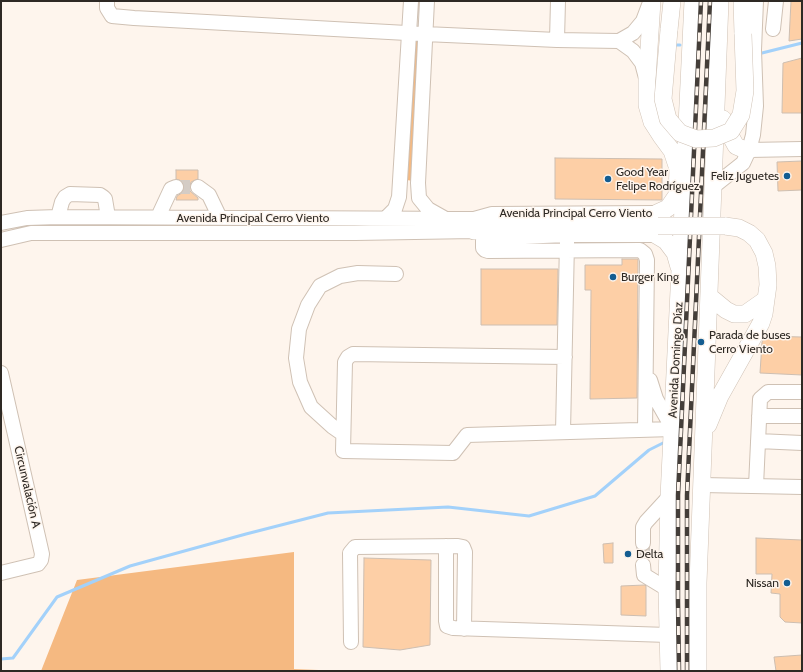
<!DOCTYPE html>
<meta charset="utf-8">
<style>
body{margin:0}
#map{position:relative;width:803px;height:672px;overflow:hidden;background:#fef5ed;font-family:Cabin,sans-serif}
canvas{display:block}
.frame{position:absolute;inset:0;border:2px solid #2e2924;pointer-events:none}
</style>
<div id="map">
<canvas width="803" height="672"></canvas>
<div class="frame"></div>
</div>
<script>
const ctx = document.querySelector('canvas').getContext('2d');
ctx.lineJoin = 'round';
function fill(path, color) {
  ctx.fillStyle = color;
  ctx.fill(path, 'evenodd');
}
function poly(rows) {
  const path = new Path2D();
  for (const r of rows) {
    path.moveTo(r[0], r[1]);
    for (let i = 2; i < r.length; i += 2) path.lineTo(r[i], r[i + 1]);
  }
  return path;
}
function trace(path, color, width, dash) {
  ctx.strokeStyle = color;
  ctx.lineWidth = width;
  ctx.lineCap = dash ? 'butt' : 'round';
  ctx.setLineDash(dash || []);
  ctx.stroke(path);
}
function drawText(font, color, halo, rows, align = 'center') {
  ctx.font = font + ' Cabin,sans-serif';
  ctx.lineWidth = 3;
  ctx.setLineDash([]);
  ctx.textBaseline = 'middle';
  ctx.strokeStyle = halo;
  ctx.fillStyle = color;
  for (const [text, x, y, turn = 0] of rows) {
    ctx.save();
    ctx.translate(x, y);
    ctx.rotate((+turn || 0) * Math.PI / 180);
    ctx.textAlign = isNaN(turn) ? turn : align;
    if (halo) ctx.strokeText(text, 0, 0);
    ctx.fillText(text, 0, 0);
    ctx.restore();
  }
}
const green = poly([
 [415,39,421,39,413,181,407,180],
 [294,552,294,669,343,671,41,671,77,580]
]);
const stream = poly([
 [672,45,680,45],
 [762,53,802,43],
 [1,659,13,658,57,597,130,566,246,534,328,513,448,507,529,516,595,496,649,450,663,443]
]);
const building = poly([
 [791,1,802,1,802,39,789,41,791,1],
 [802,58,802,113,782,113,783,63,802,58],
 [555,158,662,159,662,200,555,199,555,158],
 [802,161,802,190,778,191,777,162,802,161],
 [176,170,198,170,198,179,191,182,190,186,190,191,198,198,198,200,176,200,177,196,182,193,184,188,182,181,176,179,176,170],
 [622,259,638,259,638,261,637,398,590,399,591,290,585,290,585,265,622,265,622,259],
 [481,269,558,269,557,325,481,325,481,269],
 [765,336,802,337,802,375,760,373,762,342,765,336],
 [756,538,802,540,802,623,785,622,780,617,780,594,771,593,772,574,756,574,756,538],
 [613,543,613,563,604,563,603,544,613,543],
 [364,558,431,560,430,645,400,650,363,647,364,558],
 [645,585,646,586,646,616,621,615,621,586,645,585],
 [802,655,802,671,776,671,774,657,802,655]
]);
const minorTunnel = poly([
 [176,187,198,187],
 [643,543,643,565]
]);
const minor = poly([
 [107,1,107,8,112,16,134,18,425,34,557,40,619,41,633,33,643,21,649,5],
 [427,1,418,183,419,198,428,209,444,218],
 [773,29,776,1],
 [557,40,558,1],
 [619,41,633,51,642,63,646,78],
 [749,150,802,149],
 [714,186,743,163,749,150,753,135,756,106,754,50,756,1],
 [198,187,209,195,220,218],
 [58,217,62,202,65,197,70,194,100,195,103,197,105,199,108,217],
 [158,217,171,189,176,187],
 [385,219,395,209,399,197,411,1],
 [1,223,27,218,58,217,474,219,492,214,657,213,664,219,665,224,664,229,656,235,567,235,494,238,474,231,355,233,31,233,1,240],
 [483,234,483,248,485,250,488,251,640,250,645,254,647,260,645,430],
 [565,357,353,354,348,357,345,362,343,451,453,453,467,435,673,429],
 [1,373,42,554,41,560,38,564,1,573],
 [650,380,656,399,673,429],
 [759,416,802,416],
 [563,432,567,242],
 [343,434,333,427,311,407,300,382,296,358,299,329,308,305,320,286,340,276,358,273,396,274],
 [758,441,802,443],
 [702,485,802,487],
 [756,486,760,399,768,392,802,392],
 [643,543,643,527,646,522,669,497],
 [446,546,446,621,447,626,453,628,668,635],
 [643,565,644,575,667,589],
 [351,642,350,553,355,547,458,546,463,547,465,552,464,629]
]);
const major = poly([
 [652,1,647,80,647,105,652,122,661,136,672,151,678,169,677,195,668,208,657,213],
 [742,1,743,34],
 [669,30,672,1],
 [723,119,725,126,736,146,743,149,749,150],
 [474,231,504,225,658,226],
 [656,235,666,241,675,253,679,267],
 [709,296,726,310,734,314,745,314,765,300],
 [708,425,720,396,761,323,764,314,768,285,767,266,764,253,757,240,749,233,739,228,725,226],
 [669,671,667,589,669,497,693,1],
 [698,671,698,583,720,1]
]);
const rail = poly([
 [679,671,678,602,678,495,701,1],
 [687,671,687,495,710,1]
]);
const majorBridge = poly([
 [669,30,663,99,668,119,680,133,696,139,714,138,731,131,741,115,745,91,743,34],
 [658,226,725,226]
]);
const markers = [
 [787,176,4,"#145d91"],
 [608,179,4,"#145d91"],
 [613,277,4,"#145d91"],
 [701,342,4,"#145d91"],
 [628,554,4,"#145d91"],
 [787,583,4,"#145d91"]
];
const poiNames = [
 ["Good Year",616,172],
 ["Felipe Rodríguez",616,186],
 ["Feliz Juguetes",779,176,"right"],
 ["Burger King",621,277],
 ["Parada de buses",709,335],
 ["Cerro Viento",709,349],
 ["Delta",636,554],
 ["Nissan",779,583,"right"]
];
const streetNames = [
 ["Avenida Principal Cerro Viento",576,213],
 ["Avenida Principal Cerro Viento",253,218],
 ["Avenida Domingo Díaz",676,360,-87],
 ["Circunvalación A",27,487,77]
];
fill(green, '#f5b981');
trace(stream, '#a3d1fa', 3);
fill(building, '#fdcfa6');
trace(building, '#cdbeb1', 1);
trace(minorTunnel, '#d4ccc5', 14, [14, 7]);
trace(minor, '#cfc1b4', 16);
trace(major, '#cfc1b4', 18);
trace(minor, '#fff', 14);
trace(major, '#fff', 17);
trace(rail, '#443e39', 4.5);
trace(rail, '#fef5ed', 3, [9]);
trace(majorBridge, '#cfc1b4', 18, []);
trace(majorBridge, '#fff', 17);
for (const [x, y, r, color] of markers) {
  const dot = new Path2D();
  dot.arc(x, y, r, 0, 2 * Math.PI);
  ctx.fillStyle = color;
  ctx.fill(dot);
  trace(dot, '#fef5ed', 1.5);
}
drawText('12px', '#2e2924', '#fef5ed', poiNames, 'left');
drawText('12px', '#2e2924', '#fef5ed', streetNames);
</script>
